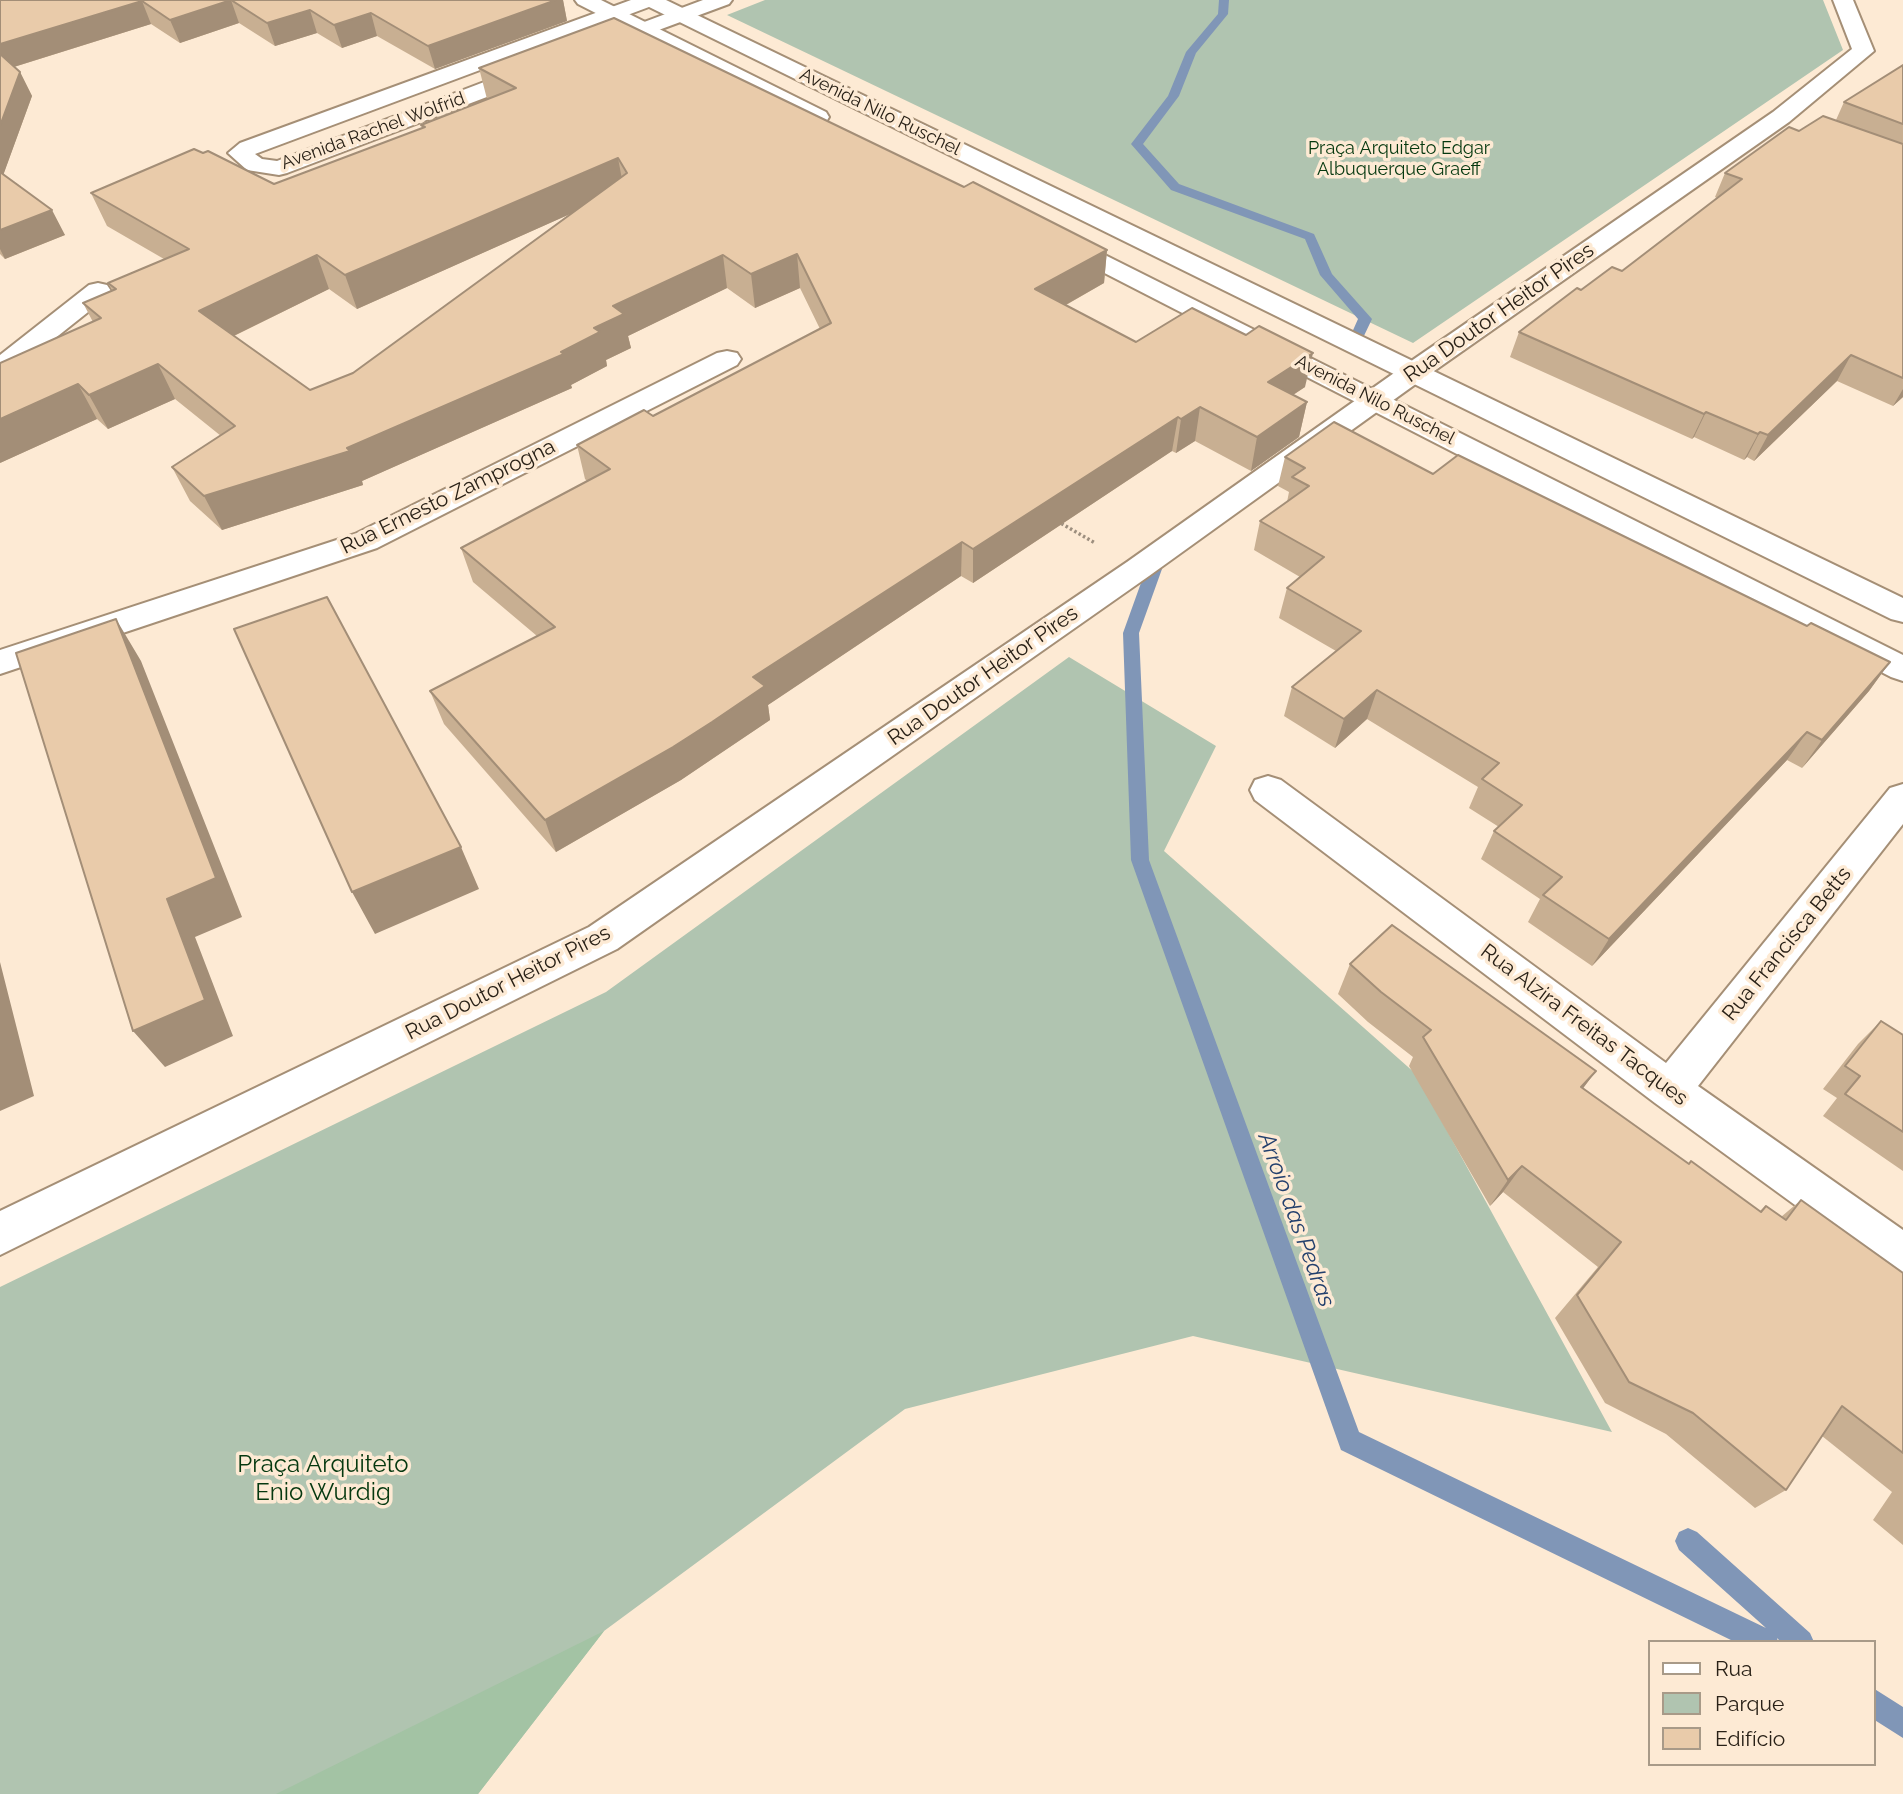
<!DOCTYPE html>
<meta charset="utf-8">
<style>
body{margin:0}
#map{position:relative;width:1903px;height:1794px;overflow:hidden;background:#fdead4;font-family:Raleway,sans-serif}
canvas{display:block}
.legend{position:absolute;left:1648px;top:1640px;width:228px;height:126px;box-sizing:border-box;background:#fdead4;border:2px solid #a89a88;margin:0;padding:9px 12px;list-style:none;font-size:21px;color:#292117}
.legend li{display:flex;align-items:center;gap:14px;height:35px}
.legend b{width:35px;border:2px solid #a89a88}
</style>
<div id="map">
<canvas width="1903" height="1794"></canvas>
<ul class="legend">
<li><b style="height:9px;background:#fff"></b>Rua</li>
<li><b style="height:19px;background:#b0c4b0"></b>Parque</li>
<li><b style="height:19px;background:#e9cbaa"></b>Edifício</li>
</ul>
</div>
<script>
const ctx = document.querySelector('canvas').getContext('2d');
ctx.lineJoin = 'round';
function fill(path, color) {
  ctx.fillStyle = color;
  ctx.fill(path, 'evenodd');
}
function poly(rows) {
  const path = new Path2D();
  for (const r of rows) {
    path.moveTo(r[0], r[1]);
    for (let i = 2; i < r.length; i += 2) path.lineTo(r[i], r[i + 1]);
  }
  return path;
}
function trace(path, color, width, dash) {
  ctx.strokeStyle = color;
  ctx.lineWidth = width;
  ctx.lineCap = dash ? 'butt' : 'round';
  ctx.setLineDash(dash || []);
  ctx.stroke(path);
}
function drawText(font, color, halo, rows, align = 'center') {
  ctx.font = font + ' Raleway,sans-serif';
  ctx.lineWidth = 7;
  ctx.setLineDash([]);
  ctx.textBaseline = 'middle';
  ctx.strokeStyle = halo;
  ctx.fillStyle = color;
  for (const [text, x, y, turn = 0] of rows) {
    ctx.save();
    ctx.translate(x, y);
    ctx.rotate((+turn || 0) * Math.PI / 180);
    ctx.textAlign = isNaN(turn) ? turn : align;
    if (halo) ctx.strokeText(text, 0, 0);
    ctx.fillText(text, 0, 0);
    ctx.restore();
  }
}
const green = poly([
 [765,0,1823,0,1843,50,1413,343,727,15],
 [1069,657,1216,746,1164,851,1416,1074,1612,1432,1193,1336,905,1409,604,1631,478,1794,0,1794,0,1287,606,992]
]);
const forest = poly([
 [604,1631,478,1794,276,1794]
]);
const stream = poly([
 [1219,0,1229,0,1228,14,1196,53,1179,96,1143,144,1179,184,1314,234,1332,274,1372,319,1362,340,1352,340,1350,337,1358,319,1320,275,1305,239,1171,190,1131,144,1168,96,1186,52,1218,14,1219,0],
 [1154,564,1162,569,1139,633,1149,860,1359,1432,1766,1628,1679,1550,1675,1541,1679,1532,1688,1528,1697,1532,1810,1633,1814,1642,1781,1642,1777,1638,1778,1642,1735,1642,1341,1450,1131,860,1123,633,1146,569,1154,564],
 [1873,1688,1903,1707,1903,1738,1873,1719,1873,1688]
]);
const path = poly([
 [1057,521,1095,543]
]);
const minor = poly([
 [631,0,660,0,657,4,255,154,262,159,277,161,526,66,534,65,542,66,545,71,542,76,287,173,279,175,247,170,228,153,240,143,631,0],
 [703,0,732,0,729,4,610,48,603,50,596,48,592,44,596,40,703,0],
 [1833,0,1853,0,1874,51,1789,122,1424,378,1149,576,617,949,0,1255,0,1211,589,927,1127,562,1404,366,1773,112,1852,49,1833,0],
 [98,283,107,285,111,291,107,297,10,374,0,376,0,355,89,285,98,283],
 [727,351,737,353,741,359,737,365,377,548,0,674,0,650,355,534,717,353,727,351],
 [1268,776,1281,780,1666,1063,1890,788,1903,784,1903,824,1698,1086,1903,1230,1903,1279,1887,1272,1655,1103,1255,800,1250,790,1255,780,1268,776]
]);
const tertiary = poly([
 [575,0,601,0,826,112,829,117,826,122,818,124,810,122,578,4,575,0],
 [640,0,666,0,1903,598,1903,622,1891,619,643,4,640,0],
 [1059,232,1903,655,1903,681,1891,677,1050,245,1046,240,1050,235,1059,232]
]);
const wall = poly([
 [0,0,563,0,567,21,435,69,377,36,342,48,317,33,275,46,239,23,180,43,151,24,14,67,20,72,32,96,3,175,65,235,5,259,0,254],
 [1903,65,1903,397,1893,406,1837,381,1754,461,1747,457,1744,460,1694,437,1692,439,1510,357,1519,332,1581,290,1622,271,1717,198,1715,197,1725,173,1799,131,1836,120,1844,102],
 [479,68,964,187,1107,250,1104,283,1066,305,1136,342,1305,387,1293,395,1307,402,1299,437,1251,471,1195,441,1176,453,1172,451,973,583,961,576,768,705,770,720,718,755,681,780,556,852,444,724,430,691,537,636,473,582,461,548,587,481,585,479,577,445,653,416,820,329,800,288,755,308,727,288,628,336,631,348,606,360,607,366,571,385,572,388,362,481,363,485,222,530,190,501,172,467,221,436,175,399,108,429,97,419,0,463,93,322,83,303,112,290,108,283,164,259,107,226,91,193,203,153,274,184,422,128,421,125,487,99],
 [570,214,353,373,310,390,234,336,329,289,357,309],
 [1285,457,1433,474,1807,626,1890,662,1869,691,1802,768,1787,760,1592,966,1528,922,1540,899,1481,859,1494,831,1499,827,1469,808,1478,787,1367,719,1335,748,1284,716,1292,687,1336,651,1279,618,1287,588,1300,577,1254,550,1260,521,1287,502,1289,492,1278,486],
 [1350,964,1596,1071,1583,1088,1688,1164,1760,1211,1766,1206,1781,1217,1801,1200,1903,1273,1903,1545,1873,1520,1892,1492,1822,1436,1786,1490,1755,1508,1666,1434,1605,1403,1555,1318,1598,1267,1503,1192,1490,1206,1409,1066,1413,1057,1368,1022,1338,994],
 [1881,1021,1903,1035,1903,1171,1823,1116,1837,1098,1823,1089,1858,1044]
]);
const shadedWall = poly([
 [231,0,239,23,180,43,170,20],
 [556,0,563,0,567,21,435,69,428,46],
 [142,1,151,24,4,70,0,63,0,44],
 [310,10,317,33,275,46,267,23],
 [371,13,377,36,342,48,334,25],
 [20,72,32,96,0,184,0,126],
 [618,158,624,190,357,309,345,275],
 [52,210,65,235,5,259,0,249,0,230],
 [1107,250,1104,283,1034,323,1035,289],
 [797,254,800,288,755,308,751,274],
 [317,255,329,289,215,345,199,311],
 [723,255,727,288,628,336,631,348,606,360,607,366,571,385,572,388,362,481,363,485,222,530,204,496,347,448,561,352,594,328,613,306],
 [1313,353,1305,387,1261,416,1268,382],
 [1851,355,1837,381,1754,461,1768,435],
 [158,364,175,399,108,429,89,395],
 [78,384,97,419,0,463,0,419],
 [1903,389,1903,397,1893,406],
 [1307,402,1299,437,1251,471,1257,437],
 [1200,407,1195,441,1176,453,1181,419],
 [1706,412,1694,437,1692,439,1704,414],
 [1178,417,1172,451,973,583,973,549],
 [1760,432,1747,457,1744,460,1758,434],
 [962,542,961,576,768,705,770,720,718,755,681,780,556,852,545,820,753,677],
 [116,619,141,661,242,917,195,937,233,1036,165,1067,133,1031,167,899],
 [1890,662,1869,691,1802,768,1822,740],
 [1377,690,1367,719,1335,748,1344,719],
 [1807,732,1787,760,1592,966,1609,939],
 [461,847,479,889,375,934,352,892],
 [0,962,34,1096,0,1111],
 [1596,1071,1575,1099,1581,1087],
 [1522,1166,1503,1192,1490,1206,1508,1180]
]);
const building = poly([
 [0,0,556,0,428,46,371,13,334,25,310,10,267,23,231,0,170,20,142,1,0,44,0,0],
 [614,18,964,187,973,182,1107,250,1035,289,1136,342,1192,308,1246,335,1259,326,1313,353,1268,382,1307,402,1257,437,1200,407,1181,419,1178,417,973,549,962,542,753,677,765,686,712,722,673,747,545,820,430,691,555,627,461,548,610,469,577,445,644,410,653,416,831,323,797,254,751,274,723,255,613,306,624,314,594,328,600,332,561,352,564,354,347,448,350,451,204,496,172,467,235,426,158,364,89,395,78,384,0,419,0,363,101,318,83,303,116,289,108,283,189,249,91,193,194,149,203,153,208,151,274,184,425,127,421,125,516,88,479,68,614,18],
 [618,158,627,173,353,373,310,390,199,311,317,255,345,275,618,158],
 [0,54,20,72,0,126,0,54],
 [1903,65,1903,124,1844,102,1903,65],
 [1823,116,1903,144,1903,378,1851,355,1768,435,1760,432,1758,434,1706,412,1704,414,1519,332,1577,288,1581,290,1612,267,1622,271,1742,179,1725,173,1789,127,1799,131,1823,116],
 [0,172,52,210,0,230,0,172],
 [1334,422,1433,474,1458,455,1807,626,1811,623,1890,662,1822,740,1807,732,1609,939,1543,895,1562,877,1494,831,1522,805,1482,779,1499,763,1377,690,1344,719,1292,687,1361,631,1287,588,1324,557,1260,521,1309,486,1292,477,1305,468,1285,457,1334,422],
 [327,597,461,847,352,892,234,629,327,597],
 [116,619,216,878,167,899,205,1000,133,1031,16,653,116,619],
 [1392,925,1596,1071,1581,1087,1689,1164,1691,1161,1761,1212,1766,1206,1786,1220,1801,1200,1903,1273,1903,1453,1842,1406,1786,1490,1693,1413,1629,1382,1577,1295,1621,1242,1522,1166,1508,1180,1423,1037,1431,1030,1381,992,1350,964,1392,925],
 [1881,1021,1903,1035,1903,1132,1845,1094,1860,1076,1845,1066,1881,1021]
]);
const farStreetnames = [
 ["Avenida Nilo Ruschel",880,112,26],
 ["Avenida Rachel Wolfrid",373,131,-20],
 ["Avenida Nilo Ruschel",1375,400,27]
];
const farParknames = [
 ["Praça Arquiteto Edgar",1399,149],
 ["Albuquerque Graeff",1399,170]
];
const streetNames = [
 ["Rua Doutor Heitor Pires",1499,313,-35],
 ["Rua Ernesto Zamprogna",448,497,-26],
 ["Rua Doutor Heitor Pires",983,676,-35],
 ["Rua Francisca Betts",1787,944,-51],
 ["Rua Doutor Heitor Pires",508,983,-27],
 ["Rua Alzira Freitas Tacques",1584,1025,37]
];
const waterNames = [
 ["Arroio das Pedras",1296,1220,70]
];
const nearParknames = [
 ["Praça Arquiteto",323,1465],
 ["Enio Wurdig",323,1493]
];
fill(green, '#b0c4b0');
fill(forest, '#a3c3a4');
fill(stream, '#8096b7');
trace(minor, '#a58f76', 4);
trace(tertiary, '#a58f76', 4);
trace(path, '#9d8f7f', 3.5, [2.5, 2.5]);
fill(minor, '#fff');
fill(tertiary, '#fff');
fill(wall, '#c8af92');
fill(shadedWall, '#a38e77');
fill(building, '#e9cbaa');
trace(building, '#a38e77', 2);
drawText('18px', '#292117', '#fdead4', farStreetnames);
drawText('18px', '#05380f', '#fdead4', farParknames);
drawText('21px', '#292117', '#fdead4', streetNames);
drawText('italic 23px', '#23406d', '#fdead4', waterNames);
drawText('24px', '#05380f', '#fdead4', nearParknames);
</script>
